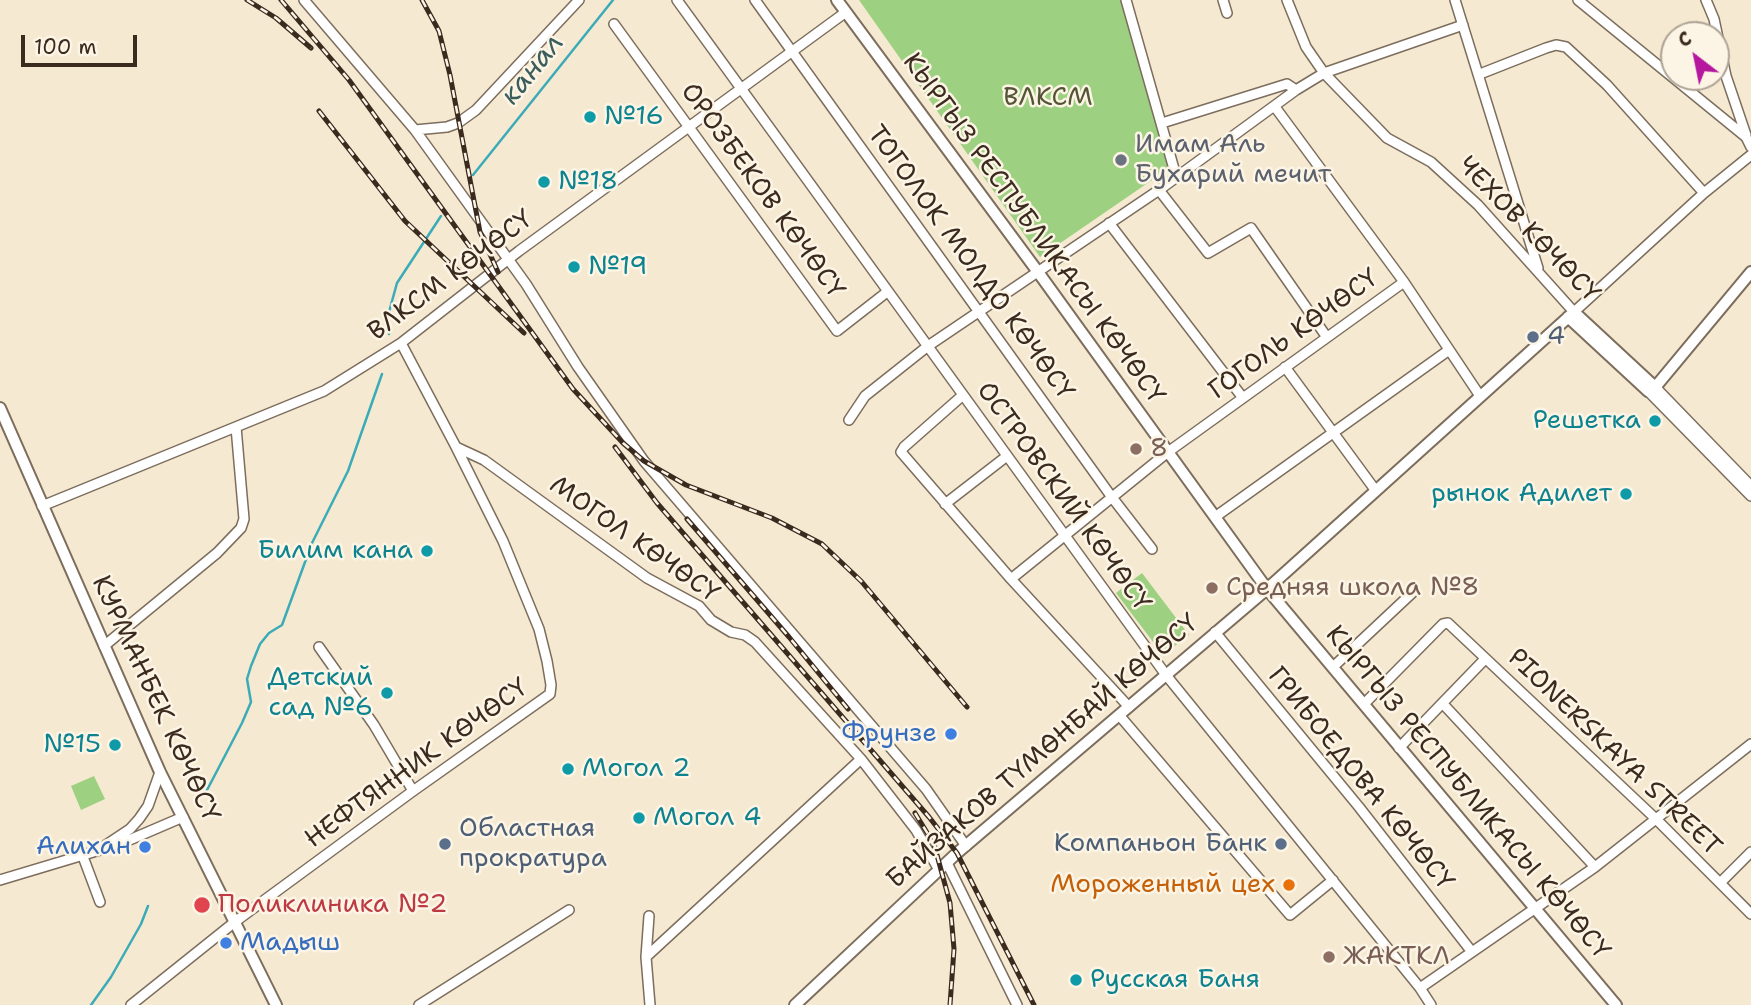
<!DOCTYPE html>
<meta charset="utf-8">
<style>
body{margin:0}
#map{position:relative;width:1751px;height:1005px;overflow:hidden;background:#f6e9d1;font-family:"Shantell Sans",sans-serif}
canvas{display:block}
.north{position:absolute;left:1660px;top:21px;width:70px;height:70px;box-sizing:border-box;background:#fcf5e5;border:2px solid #afa495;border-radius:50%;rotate:328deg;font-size:19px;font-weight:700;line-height:28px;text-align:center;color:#3b2a1e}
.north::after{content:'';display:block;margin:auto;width:24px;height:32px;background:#b5179e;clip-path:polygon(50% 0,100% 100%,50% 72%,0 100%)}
.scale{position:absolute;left:21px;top:35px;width:116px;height:32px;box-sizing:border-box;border:4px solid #3b2a1e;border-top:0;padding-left:9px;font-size:21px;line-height:24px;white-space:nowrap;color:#3b2a1e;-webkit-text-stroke:5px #fcf5e5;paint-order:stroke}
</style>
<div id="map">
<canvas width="1751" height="1005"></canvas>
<div class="north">С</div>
<div class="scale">100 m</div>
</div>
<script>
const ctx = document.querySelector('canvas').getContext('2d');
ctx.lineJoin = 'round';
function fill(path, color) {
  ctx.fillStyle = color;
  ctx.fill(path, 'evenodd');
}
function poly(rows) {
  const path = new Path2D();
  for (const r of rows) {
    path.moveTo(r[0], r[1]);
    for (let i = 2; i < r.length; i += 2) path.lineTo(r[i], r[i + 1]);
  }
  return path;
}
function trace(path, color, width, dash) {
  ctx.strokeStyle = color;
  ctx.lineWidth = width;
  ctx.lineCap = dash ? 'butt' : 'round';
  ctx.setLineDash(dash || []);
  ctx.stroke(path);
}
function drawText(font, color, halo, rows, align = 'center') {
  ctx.font = font + ' "Shantell Sans",sans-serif';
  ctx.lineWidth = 5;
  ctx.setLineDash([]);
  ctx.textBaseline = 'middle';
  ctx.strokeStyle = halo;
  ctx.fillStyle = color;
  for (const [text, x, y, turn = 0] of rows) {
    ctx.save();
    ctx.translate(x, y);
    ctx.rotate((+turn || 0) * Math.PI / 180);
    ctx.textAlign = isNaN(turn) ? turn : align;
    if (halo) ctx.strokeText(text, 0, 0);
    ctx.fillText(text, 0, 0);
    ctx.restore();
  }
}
const green = poly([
 [859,0,1121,0,1171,167,1040,257],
 [1142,573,1189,635,1163,655,1116,593],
 [94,776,105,799,81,810,71,786]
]);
const stream = poly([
 [473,175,613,0],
 [389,334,389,312,397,283,441,216],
 [206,792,242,723,251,702,247,679,251,666,260,644,269,633,282,625,312,543,348,471,382,374],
 [91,1005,111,977,141,924,148,906]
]);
const minor = poly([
 [304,0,415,130,447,127,458,123,476,110,579,0],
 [677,0,1166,675,1420,988,1431,1005],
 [755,0,1111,496,1152,549],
 [1126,0,1176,176],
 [1223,0,1227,13],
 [1287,0,1306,47,1324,73,1387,138,1431,162,1478,205,1574,312,1704,193,1751,155],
 [1455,0,1538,268],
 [1578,0,1746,137,1751,147],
 [1706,0,1714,19,1726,76,1746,135],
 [614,24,837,331,887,292],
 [1480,74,1546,48,1556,45,1566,47,1607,85,1704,193],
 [1275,107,1404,282,1480,396],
 [1162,123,1287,84,1296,90],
 [415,130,526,284,578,367,644,461,926,789,966,846],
 [1159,190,1208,253,1251,228,1326,336],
 [1109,223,1243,398],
 [401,343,456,447,484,460,647,578,699,606,711,620,731,632,745,635,755,642,861,759,916,830,939,870],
 [1285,367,1376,491],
 [1656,388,1751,486],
 [1648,391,1751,496],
 [963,395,904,447,901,452,1011,579,1129,707],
 [849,420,865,396,928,346,1159,190,1296,90,1324,73,1463,25],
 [945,504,1007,456],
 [42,506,324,391,401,343,519,251,846,12],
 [1215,517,1449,350],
 [1011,579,1168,452,1404,282],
 [1215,632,1359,807,1472,952],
 [104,646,217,553,241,528,244,519,236,427],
 [319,647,374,725,413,791],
 [1333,667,1412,593],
 [1364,704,1443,624,1448,623,1657,820,1751,914],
 [1444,705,1595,867],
 [1119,715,1290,915,1333,880],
 [1399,748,1485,659],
 [106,845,130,829,139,819,148,806,160,772],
 [82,854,100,902],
 [947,863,1017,1005],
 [0,880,120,844,183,817],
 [1720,883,1751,852],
 [649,916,646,957,650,1005],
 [646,957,861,759],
 [1420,988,1595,867,1751,744],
 [131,1005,236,921,413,791,550,694,551,685,547,661,539,629,503,541,456,447],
 [419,1005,569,910]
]);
const major = poly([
 [837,0,1038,272,1267,589,1616,1005],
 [1568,317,1648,391,1652,391,1751,272],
 [0,408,160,772,276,1005],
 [795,1005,957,853,1267,589,1574,312,1656,388]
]);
const rail = poly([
 [247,0,276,18,311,48],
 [281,0,349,80,573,389,623,443,644,461,686,485,772,518,822,544,861,581,967,707],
 [422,0,439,31,450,75,480,232,498,272],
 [319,111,405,221,524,333],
 [615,447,657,503,929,817,957,853,1034,1005],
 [687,519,789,637,848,709],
 [915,813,934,844,950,903,954,949,950,1005]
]);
const markers = [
 [590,117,7,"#0f9aa8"],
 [1121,160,7,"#6b7280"],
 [544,182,7,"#0f9aa8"],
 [574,267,7,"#0f9aa8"],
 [1533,337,7,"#5c6f8a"],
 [1655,421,7,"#0f9aa8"],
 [1136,449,7,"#8d6e63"],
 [1626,494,7,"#0f9aa8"],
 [427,551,7,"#0f9aa8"],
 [1212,588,7,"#8d6e63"],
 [387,693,7,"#0f9aa8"],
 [951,734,7,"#3f7fe0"],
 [115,745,7,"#0f9aa8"],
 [568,769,7,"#0f9aa8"],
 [639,818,7,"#0f9aa8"],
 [445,844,7,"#5c6f8a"],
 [1281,844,7,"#5c6f8a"],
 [145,847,7,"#3f7fe0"],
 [1289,885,7,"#e8710a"],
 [202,905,9,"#e0444e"],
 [226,943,7,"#3f7fe0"],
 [1329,957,7,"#8d6e63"],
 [1076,980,7,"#0f9aa8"]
];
const parkNames = [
 ["ВЛКСМ",1048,98]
];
const cultureNames = [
 ["№16",604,117],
 ["№18",558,182],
 ["№19",588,267],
 ["Решетка",1641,421,"right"],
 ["рынок Адилет",1612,494,"right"],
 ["Билим кана",413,551,"right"],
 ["Детский",373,678,"right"],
 ["сад №6",373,708,"right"],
 ["№15",101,745,"right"],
 ["Могол 2",582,769],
 ["Могол 4",653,818],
 ["Русская Баня",1090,980]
];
const worshipNames = [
 ["Имам Аль",1135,145],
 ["Бухарий мечит",1135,175]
];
const streetNames = [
 ["ОРОЗБЕКОВ КӨЧӨСҮ",762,191,54],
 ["КЫРГЫЗ РЕСПУБЛИКАСЫ КӨЧӨСҮ",1033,229,54],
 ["ЧЕХОВ КӨЧӨСҮ",1528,230,46],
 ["ТОГОЛОК МОЛДО КӨЧӨСҮ",970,263,54],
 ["ВЛКСМ КӨЧӨСҮ",451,276,-37],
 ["ГОГОЛЬ КӨЧӨСҮ",1294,335,-36],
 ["ОСТРОВСКИЙ КӨЧӨСҮ",1063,497,54],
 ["МОГОЛ КӨЧӨСҮ",634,540,35],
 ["КУРМАНБЕК КӨЧӨСҮ",155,699,65],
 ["БАЙЗАКОВ ТҮМӨНБАЙ КӨЧӨСҮ",1043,752,-41],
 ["PIONERSKAYA STREET",1614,753,44],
 ["НЕФТЯННИК КӨЧӨСҮ",417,764,-36],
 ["ГРИБОЕДОВА КӨЧӨСҮ",1360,779,51],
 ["КЫРГЫЗ РЕСПУБЛИКАСЫ КӨЧӨСҮ",1467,793,50]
];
const serviceNames = [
 ["4",1547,337],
 ["Областная",459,829],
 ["прократура",459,859],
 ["Компаньон Банк",1267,844,"right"]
];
const educationNames = [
 ["8",1150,449],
 ["Средняя школа №8",1226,588],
 ["ЖАКТКЛ",1343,957]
];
const shopNames = [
 ["Фрунзе",937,734],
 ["Алихан",131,847],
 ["Мадыш",240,943,"left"]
];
const foodNames = [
 ["Мороженный цех",1275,885]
];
const healthNames = [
 ["Поликлиника №2",218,905]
];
const waterNames = [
 ["канал",533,70,-51]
];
fill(green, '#9dd080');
trace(stream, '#3babb8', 2.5);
trace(minor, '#7c6d5d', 12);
trace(major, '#7c6d5d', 14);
trace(minor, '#fff', 9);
trace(major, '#fff', 10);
trace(rail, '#3b2a1e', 5);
trace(rail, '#fcf5e5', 2.5, [8]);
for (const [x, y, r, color] of markers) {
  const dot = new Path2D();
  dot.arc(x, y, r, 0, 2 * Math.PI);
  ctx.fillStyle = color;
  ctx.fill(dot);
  trace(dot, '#fcf5e5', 2.5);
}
drawText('26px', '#545436', '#fcf5e5', parkNames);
drawText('26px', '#0d838f', '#fcf5e5', cultureNames, 'left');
drawText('26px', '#5b616d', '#fcf5e5', worshipNames, 'left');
drawText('26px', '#3b2a1e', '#fcf5e5', streetNames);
drawText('26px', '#4e5e75', '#fcf5e5', serviceNames, 'left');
drawText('26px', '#785e54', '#fcf5e5', educationNames, 'left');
drawText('26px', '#366cbe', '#fcf5e5', shopNames, 'right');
drawText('26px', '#c56008', '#fcf5e5', foodNames, 'right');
drawText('26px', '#be3a42', '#fcf5e5', healthNames, 'left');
drawText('italic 28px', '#3b5e5c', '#fcf5e5', waterNames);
</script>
